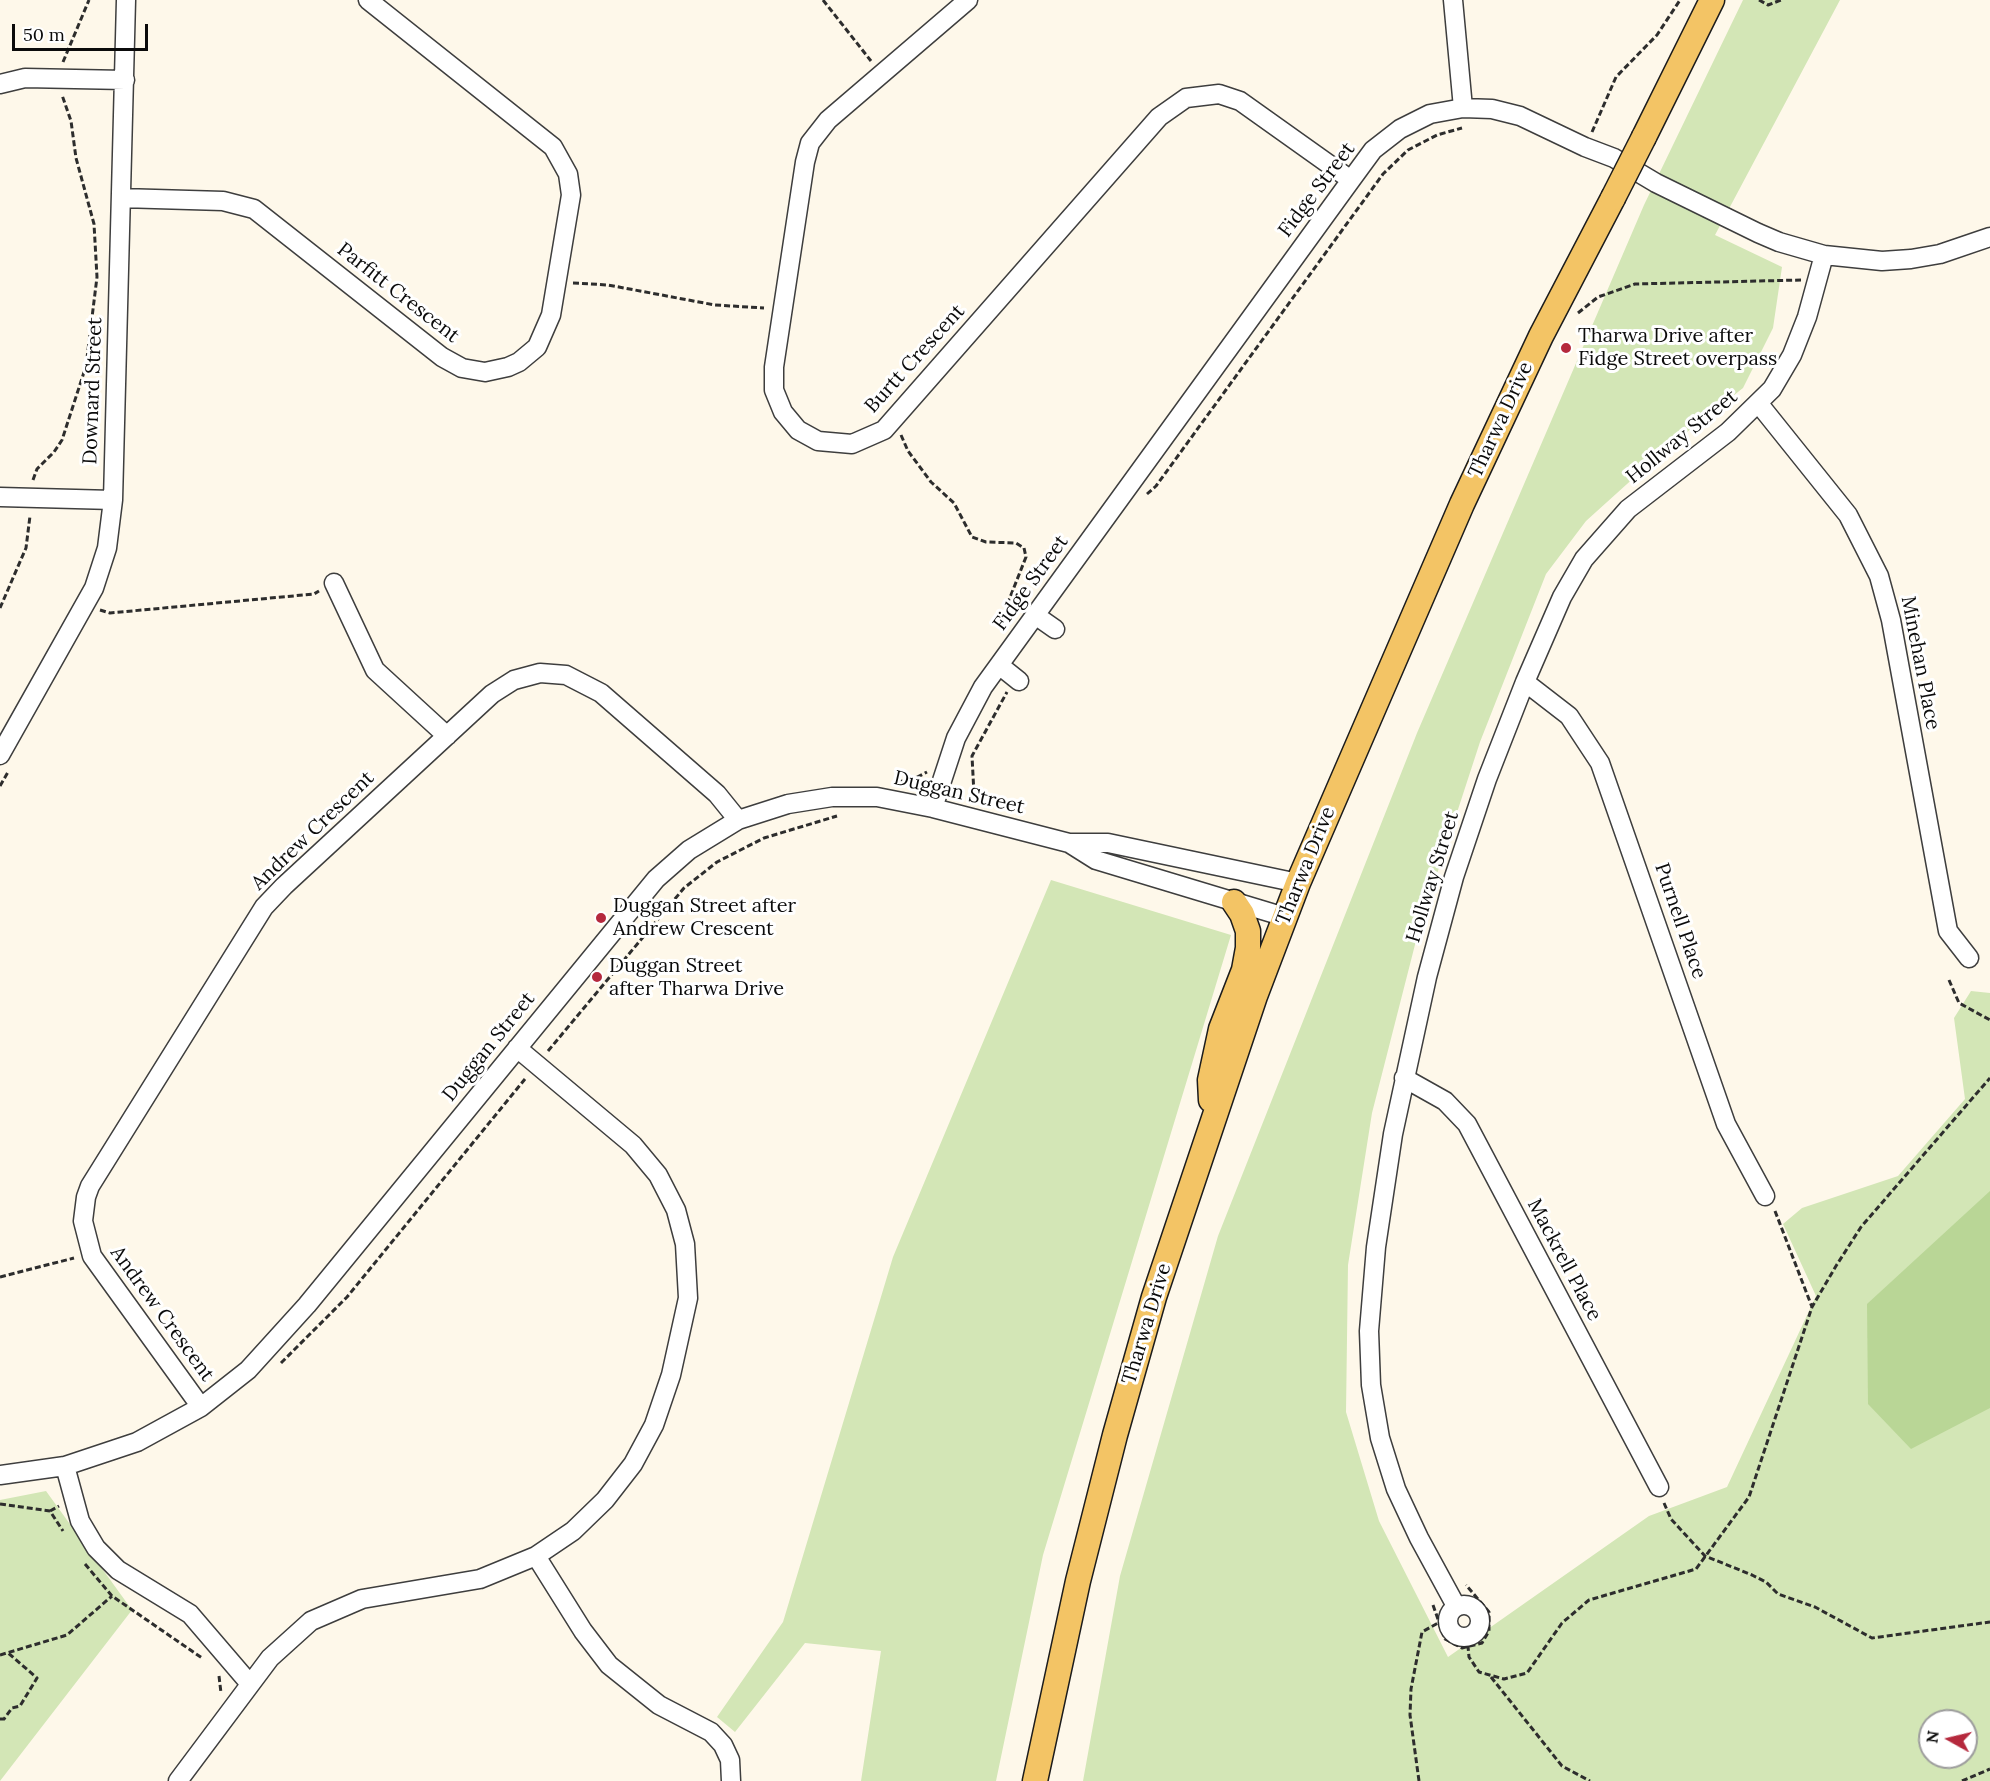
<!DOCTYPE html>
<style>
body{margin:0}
#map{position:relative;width:1990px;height:1781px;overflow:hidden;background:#fef8ea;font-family:Lora,serif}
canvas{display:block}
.north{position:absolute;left:1918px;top:1709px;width:60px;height:60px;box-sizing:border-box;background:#fff;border:2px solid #9d9d9d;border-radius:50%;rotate:278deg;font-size:16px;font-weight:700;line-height:24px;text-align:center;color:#0b0b0b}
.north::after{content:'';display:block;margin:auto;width:21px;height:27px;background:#b5293d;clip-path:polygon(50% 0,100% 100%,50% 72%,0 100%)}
.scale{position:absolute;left:12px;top:24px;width:136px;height:27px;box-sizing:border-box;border:3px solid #0b0b0b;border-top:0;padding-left:8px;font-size:18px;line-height:21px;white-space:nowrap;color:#0b0b0b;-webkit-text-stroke:4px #fff;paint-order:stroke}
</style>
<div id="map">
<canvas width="1990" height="1781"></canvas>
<div class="north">N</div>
<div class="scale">50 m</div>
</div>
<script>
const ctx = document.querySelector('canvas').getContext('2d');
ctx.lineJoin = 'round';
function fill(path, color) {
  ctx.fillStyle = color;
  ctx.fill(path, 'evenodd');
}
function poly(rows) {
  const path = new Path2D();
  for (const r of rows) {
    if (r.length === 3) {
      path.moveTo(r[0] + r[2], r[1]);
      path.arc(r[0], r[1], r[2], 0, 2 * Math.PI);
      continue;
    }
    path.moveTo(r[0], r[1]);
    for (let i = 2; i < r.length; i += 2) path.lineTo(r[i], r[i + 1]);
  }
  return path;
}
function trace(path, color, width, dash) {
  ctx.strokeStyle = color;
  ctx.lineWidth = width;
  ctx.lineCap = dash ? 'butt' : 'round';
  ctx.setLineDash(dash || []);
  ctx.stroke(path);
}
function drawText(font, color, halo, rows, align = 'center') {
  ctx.font = font + ' Lora,serif';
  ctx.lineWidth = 6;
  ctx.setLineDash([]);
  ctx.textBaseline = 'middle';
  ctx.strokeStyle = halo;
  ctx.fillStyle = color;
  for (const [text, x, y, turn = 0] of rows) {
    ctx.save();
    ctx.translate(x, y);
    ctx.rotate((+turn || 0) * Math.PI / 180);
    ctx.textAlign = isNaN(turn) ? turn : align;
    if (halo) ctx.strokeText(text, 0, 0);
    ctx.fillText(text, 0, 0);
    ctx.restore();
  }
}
const green = poly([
 [1743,0,1840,0,1715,235,1782,267,1773,328,1743,388,1668,447,1586,521,1546,574,1480,742,1419,929,1372,1113,1348,1265,1346,1412,1379,1521,1448,1657,1649,1516,1727,1487,1816,1296,1783,1224,1802,1208,1898,1176,1965,1099,1954,1018,1971,991,1990,993,1990,1781,1083,1781,1120,1576,1218,1236,1417,733,1644,205],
 [1930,1721,1966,1721,1966,1757,1930,1757],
 [1051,880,1231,935,1043,1555,996,1781,861,1781,881,1651,805,1643,735,1732,717,1717,783,1622,893,1257],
 [46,1491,132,1610,0,1781,0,1500]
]);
const forest = poly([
 [1990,1191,1990,1408,1911,1449,1868,1404,1867,1304]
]);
const path = poly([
 [823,0,871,61],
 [1759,0,1768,5,1781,0],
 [63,62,89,0],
 [1592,132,1616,77,1657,35,1680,0],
 [573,283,608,285,715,305,764,308],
 [1578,313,1598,297,1635,284,1801,280],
 [901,435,908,451,931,482,954,503,972,537,986,542,1016,543,1024,548,1026,557,1009,600,1011,610,1015,614],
 [33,480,37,469,54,452,62,440,86,366,97,277,94,224,76,158,71,121,62,95],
 [1147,494,1156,486,1383,174,1408,150,1437,135,1462,128],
 [0,608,26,548,30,516],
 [100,610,110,613,314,594,319,591],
 [900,781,908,782,927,772],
 [0,786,8,772],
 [971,802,974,794,972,756,1007,692],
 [1949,980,1959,1003,1990,1020],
 [548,1051,684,888,717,862,764,838,837,816],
 [1775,1211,1812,1307],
 [0,1277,74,1258],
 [281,1363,347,1297,525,1079],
 [1664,1503,1671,1519,1705,1556,1752,1575,1766,1582,1778,1594,1815,1607,1872,1638,1990,1622],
 [0,1504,50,1511,63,1531],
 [50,1511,59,1506],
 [85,1564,112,1596,202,1658],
 [1433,1605,1445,1639,1462,1648,1482,1643,1489,1631,1489,1612,1466,1585],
 [1467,1636,1469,1657,1479,1672,1504,1679,1527,1673,1562,1623,1589,1600,1696,1569,1749,1497,1812,1307,1836,1266,1861,1227,1990,1078],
 [0,1655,67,1635,112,1596],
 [219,1676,221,1693],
 [1491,1677,1562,1766,1590,1781],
 [0,1719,4,1719,12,1708,20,1706,37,1678,7,1652],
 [1419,1781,1410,1715,1411,1689,1422,1632,1438,1623,1447,1622],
 [1962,1781,1990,1769]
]);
const minor = poly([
 [968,0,828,120,810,143,805,162,774,367,774,390,783,412,798,430,818,441,852,444,884,430,1159,117,1186,98,1219,94,1240,101,1351,180],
 [1453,0,1463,108],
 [0,84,25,78,125,80],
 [121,198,223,201,254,209,442,357,462,368,485,372,508,367,519,362,537,347,551,315,571,195,568,174,553,147,368,0],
 [1759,404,1848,515,1879,576,1891,620,1948,931,1969,958],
 [0,497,113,500],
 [334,583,375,670,447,736],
 [1035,615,1055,629],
 [999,665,1019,681],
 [1525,682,1569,716,1600,763,1726,1124,1765,1196],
 [0,755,94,588,107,548,113,500,126,0],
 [933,808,956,738,983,687,1351,180,1373,150,1400,129,1430,114,1463,108,1492,109,1520,116,1585,147,1614,158,1656,183,1758,233,1779,242,1824,255,1882,261,1911,259,1940,254,1990,237],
 [1069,843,1096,860,1285,917],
 [1404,1078,1445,1101,1467,1124,1659,1487],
 [201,1407,92,1256,83,1221,86,1197,90,1186,264,907,284,886,492,694,514,680,540,673,566,675,601,693,717,794,738,820],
 [65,1466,80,1521,96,1548,118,1570,190,1614,250,1684],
 [0,1475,65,1466,137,1442,201,1407,248,1370,307,1305,656,879,689,850,738,820,788,804,832,797,877,797,933,808,1069,843,1108,843,1298,883],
 [536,1556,583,1631,609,1665,659,1705,711,1732,723,1745,730,1760,731,1781],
 [1464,1621,16],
 [1456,1606,1419,1538,1396,1489,1380,1438,1371,1385,1369,1331,1376,1247,1393,1134,1427,977,1454,877,1487,779,1525,682,1562,597,1584,559,1628,509,1728,432,1772,389,1792,355,1807,317,1824,255],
 [178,1781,270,1658,311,1621,362,1599,480,1579,536,1556,573,1531,605,1500,633,1464,654,1425,671,1375,688,1298,685,1244,676,1210,658,1175,633,1145,517,1048]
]);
const major = poly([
 [1644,137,1712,0],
 [1211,1100,1210,1080,1221,1029,1244,970,1248,948,1248,931,1242,914,1234,902],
 [1035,1781,1078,1581,1115,1435,1154,1297,1255,996,1298,883,1462,504,1541,336,1613,198]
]);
const majorBridge = poly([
 [1613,198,1644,137]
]);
const markers = [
 [1566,348,6,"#b5293d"],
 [601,918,6,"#b5293d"],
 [597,977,6,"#b5293d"]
];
const streetNames = [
 ["Fidge Street",1317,190,-53],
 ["Parfitt Crescent",398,293,38],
 ["Burtt Crescent",915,359,-48],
 ["Downard Street",93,391,-88],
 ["Tharwa Drive",1501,420,-65],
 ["Hollway Street",1682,437,-39],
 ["Fidge Street",1031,583,-54],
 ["Minehan Place",1920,663,79],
 ["Duggan Street",959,793,13],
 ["Andrew Crescent",313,831,-44],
 ["Tharwa Drive",1306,866,-68],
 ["Hollway Street",1433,877,-73],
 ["Purnell Place",1680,921,71],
 ["Duggan Street",489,1047,-51],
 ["Mackrell Place",1564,1260,62],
 ["Andrew Crescent",162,1314,54],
 ["Tharwa Drive",1147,1324,-73]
];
const poiNames = [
 ["Tharwa Drive after",1578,336],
 ["Fidge Street overpass",1578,359],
 ["Duggan Street after",613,906],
 ["Andrew Crescent",613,929],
 ["Duggan Street",609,966],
 ["after Tharwa Drive",609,989]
];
fill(green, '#d3e6b6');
fill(forest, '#b9d696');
trace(minor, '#3e3e3e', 21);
trace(major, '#1c1c1c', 27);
trace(path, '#2d2d2d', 3, [6, 3]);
trace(minor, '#fff', 18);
trace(major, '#f3c465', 24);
trace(majorBridge, '#1c1c1c', 27, []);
trace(majorBridge, '#f3c465', 24);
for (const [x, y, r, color] of markers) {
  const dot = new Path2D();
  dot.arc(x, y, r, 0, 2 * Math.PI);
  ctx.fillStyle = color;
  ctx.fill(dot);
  trace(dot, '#fff', 2);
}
drawText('20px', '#0b0b0b', '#fff', streetNames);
drawText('20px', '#0b0b0b', '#fff', poiNames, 'left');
</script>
